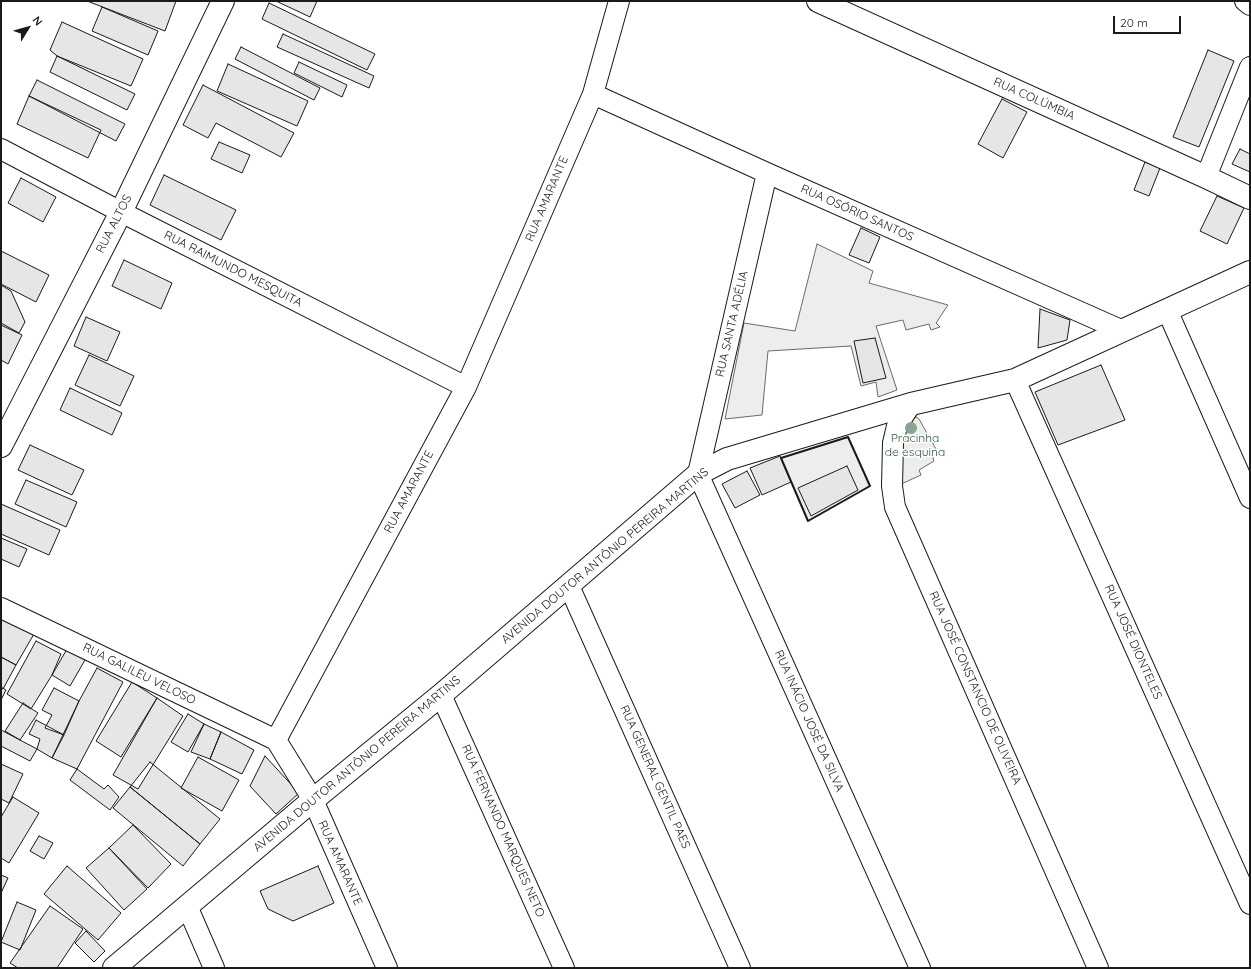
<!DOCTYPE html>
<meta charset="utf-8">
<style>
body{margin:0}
#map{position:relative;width:1251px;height:969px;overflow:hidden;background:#fff;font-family:Quicksand,sans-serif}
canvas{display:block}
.frame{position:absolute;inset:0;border:2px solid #1a1a1a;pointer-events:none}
.north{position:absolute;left:8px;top:8px;width:40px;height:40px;-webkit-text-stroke:3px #fff;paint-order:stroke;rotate:53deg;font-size:11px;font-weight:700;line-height:16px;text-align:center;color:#1a1a1a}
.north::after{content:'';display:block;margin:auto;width:14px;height:18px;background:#1a1a1a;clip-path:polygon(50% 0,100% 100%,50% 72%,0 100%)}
.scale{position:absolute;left:1113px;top:16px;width:68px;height:18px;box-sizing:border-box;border:2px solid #1a1a1a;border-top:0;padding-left:5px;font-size:12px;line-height:14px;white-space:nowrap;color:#1a1a1a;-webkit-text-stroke:3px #fff;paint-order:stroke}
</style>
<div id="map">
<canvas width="1251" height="969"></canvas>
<div class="frame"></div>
<div class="north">N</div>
<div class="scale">20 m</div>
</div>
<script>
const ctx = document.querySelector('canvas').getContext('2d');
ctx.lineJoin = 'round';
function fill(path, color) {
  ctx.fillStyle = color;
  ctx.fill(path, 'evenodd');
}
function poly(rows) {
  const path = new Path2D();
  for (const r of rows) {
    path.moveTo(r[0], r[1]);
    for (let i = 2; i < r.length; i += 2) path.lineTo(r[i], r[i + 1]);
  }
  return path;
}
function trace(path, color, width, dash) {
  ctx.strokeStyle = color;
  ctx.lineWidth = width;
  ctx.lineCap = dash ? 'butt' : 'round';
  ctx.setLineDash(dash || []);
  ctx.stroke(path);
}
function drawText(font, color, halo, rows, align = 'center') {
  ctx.font = font + ' Quicksand,sans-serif';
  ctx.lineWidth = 3;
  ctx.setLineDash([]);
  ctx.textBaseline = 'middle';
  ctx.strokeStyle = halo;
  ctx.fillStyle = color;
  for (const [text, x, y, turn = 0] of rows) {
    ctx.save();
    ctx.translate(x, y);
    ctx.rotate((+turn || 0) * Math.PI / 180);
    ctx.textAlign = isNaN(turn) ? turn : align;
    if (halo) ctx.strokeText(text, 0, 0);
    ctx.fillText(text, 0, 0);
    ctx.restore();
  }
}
const built = poly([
 [817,244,873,271,869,283,948,305,936,323,940,327,931,330,929,324,906,330,903,320,876,326,897,390,878,397,876,382,861,386,851,346,768,351,762,415,725,419,744,323,795,331,817,244],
 [916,417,919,419,936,449,931,452,934,461,919,470,921,475,899,485,899,443,911,418,916,417],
 [848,437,870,486,808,521,781,458,848,437]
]);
const building = poly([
 [87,1,176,1,165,31,87,1],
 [276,1,317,1,310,17,276,1],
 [269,3,375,54,367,70,262,19,269,3],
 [102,7,158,31,148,55,92,31,102,7],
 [62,22,143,59,131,86,57,56,50,50,62,22],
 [283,34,374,76,369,88,277,47,283,34],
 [241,47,320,88,314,100,235,59,241,47],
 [1208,50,1234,61,1199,147,1173,137,1208,50],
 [57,56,135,94,127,110,50,72,57,56],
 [299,62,347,85,342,97,294,73,299,62],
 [228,64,308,101,297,126,217,91,228,64],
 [37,80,125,124,116,141,29,96,37,80],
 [203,85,294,133,281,157,216,123,208,138,183,125,203,85],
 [29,96,101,130,88,158,17,124,29,96],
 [1002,99,1027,112,1003,158,978,144,1002,99],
 [219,142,250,155,242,173,211,159,219,142],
 [1240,149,1250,154,1250,172,1232,164,1240,149],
 [1145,162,1160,168,1149,196,1134,190,1145,162],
 [164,175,236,210,221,240,150,205,164,175],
 [21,178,56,197,43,222,8,203,21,178],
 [1217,196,1244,208,1227,244,1200,231,1217,196],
 [861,228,880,237,869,263,849,255,861,228],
 [1,251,49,275,36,302,1,284,1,251],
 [124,260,172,283,161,309,112,286,124,260],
 [1,285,11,291,25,322,19,333,1,323,1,285],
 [1040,309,1070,320,1067,340,1038,348,1040,309],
 [86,317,120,332,107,361,74,346,86,317],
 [1,325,22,335,8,364,1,360,1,325],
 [875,338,886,378,863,383,854,341,875,338],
 [89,355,134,376,120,406,75,385,89,355],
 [1101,365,1125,420,1058,445,1035,392,1101,365],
 [70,388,122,413,112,435,60,410,70,388],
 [30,445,84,470,72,495,18,470,30,445],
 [780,456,791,482,762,495,750,468,780,456],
 [847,466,858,490,811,516,798,488,847,466],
 [747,471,760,495,735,508,722,484,747,471],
 [26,480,77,502,66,527,15,504,26,480],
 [1,504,60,530,49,555,1,534,1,504],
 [1,538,27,549,19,567,1,559,1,538],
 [1,616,34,634,16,665,1,657,1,616],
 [36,641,61,654,52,675,31,709,7,694,36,641],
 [67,649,85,660,70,686,52,675,67,649],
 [1,657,16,665,3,689,1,688,1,657],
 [97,668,123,682,77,769,52,758,79,701,97,668],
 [132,682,157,698,121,757,96,741,132,682],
 [1,687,6,690,1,700,1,687],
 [54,688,79,701,64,735,45,728,52,715,42,710,54,688],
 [157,698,183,716,138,789,113,775,157,698],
 [23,703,38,713,20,740,5,731,23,703],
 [188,714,204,724,188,752,171,742,188,714],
 [36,720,64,735,52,758,37,749,40,739,29,734,36,720],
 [204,724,221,732,210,759,191,752,204,724],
 [1,730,37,749,30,761,1,746,1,730],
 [221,732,254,750,242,774,210,759,221,732],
 [265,756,299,793,276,814,250,786,265,756],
 [198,757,239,780,222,811,181,788,198,757],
 [150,762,220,819,200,844,130,787,150,762],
 [1,764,23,774,9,803,1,799,1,764],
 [77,769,104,789,108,785,119,797,110,810,70,780,77,769],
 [130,787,200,844,183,866,113,808,130,787],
 [13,797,39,813,9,863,1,858,1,817,13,797],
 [133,825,171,864,148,888,109,848,133,825],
 [39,836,53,843,44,859,30,851,39,836],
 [109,848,147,889,124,910,86,868,109,848],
 [67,866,121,913,98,940,44,894,67,866],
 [318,866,334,903,293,921,268,909,260,891,318,866],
 [1,875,8,878,1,893,1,875],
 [17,902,36,910,20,950,1,942,17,902],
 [50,906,83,929,57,968,18,968,10,963,50,906],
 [86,931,105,951,94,962,75,943,86,931]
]);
const minor = poly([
 [1245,1,1250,5],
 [593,94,767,173,1123,331],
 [1,149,121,212,466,387],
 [767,173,698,474,920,968],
 [1206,177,1250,67],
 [1167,310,1250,498],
 [1015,380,1250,904],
 [911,404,897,426,893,443,892,486,895,507,1098,968],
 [569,586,740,968],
 [1,608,276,740],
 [441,695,564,968],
 [276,740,466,387,593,94,619,1],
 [276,740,313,800,387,968],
 [187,906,214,968]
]);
const tertiary = poly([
 [818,1,1206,177,1250,198],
 [1,446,121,212,223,1],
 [114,968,313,800,441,695,698,474,727,459,911,404,1015,380,1250,272]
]);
const wall = poly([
 [848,437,870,486,808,521,781,458,848,437]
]);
const trees = [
 [911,428]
];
const streetNames = [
 ["RUA COLÚMBIA",1034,99,24],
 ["RUA AMARANTE",547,199,-67],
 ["RUA OSÓRIO SANTOS",857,213,24],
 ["RUA ALTOS",114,224,-63],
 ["RUA RAIMUNDO MESQUITA",233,269,27],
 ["RUA SANTA ADÉLIA",732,324,-77],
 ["RUA AMARANTE",409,492,-62],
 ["AVENIDA DOUTOR ANTÔNIO PEREIRA MARTINS",605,556,-40],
 ["RUA JOSÉ DIONTELES",1133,642,66],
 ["RUA GALILEU VELOSO",139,674,26],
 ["RUA JOSÉ CONSTANCIO DE OLIVEIRA",975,688,66],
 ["RUA INÁCIO JOSÉ DA SILVA",809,721,66],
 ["AVENIDA DOUTOR ANTÔNIO PEREIRA MARTINS",357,764,-40],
 ["RUA GENERAL GENTIL PAES",655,777,66],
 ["RUA FERNANDO MARQUES NETO",503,831,66],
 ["RUA AMARANTE",340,863,66]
];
const parkNames = [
 ["Pracinha",915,438],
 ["de esquina",915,452]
];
fill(built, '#ededed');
trace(built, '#6a6a6a', 1);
fill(building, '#e6e6e6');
trace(building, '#1a1a1a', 1);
trace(minor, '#1a1a1a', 22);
trace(tertiary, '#1a1a1a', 24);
trace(minor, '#fff', 20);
trace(tertiary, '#fff', 22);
trace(wall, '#1a1a1a', 2);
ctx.fillStyle = '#8aa48f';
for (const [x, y] of trees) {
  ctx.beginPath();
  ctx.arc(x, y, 6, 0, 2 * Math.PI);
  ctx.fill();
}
drawText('12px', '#1a1a1a', '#fff', streetNames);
drawText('12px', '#2b5a34', '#fff', parkNames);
</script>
